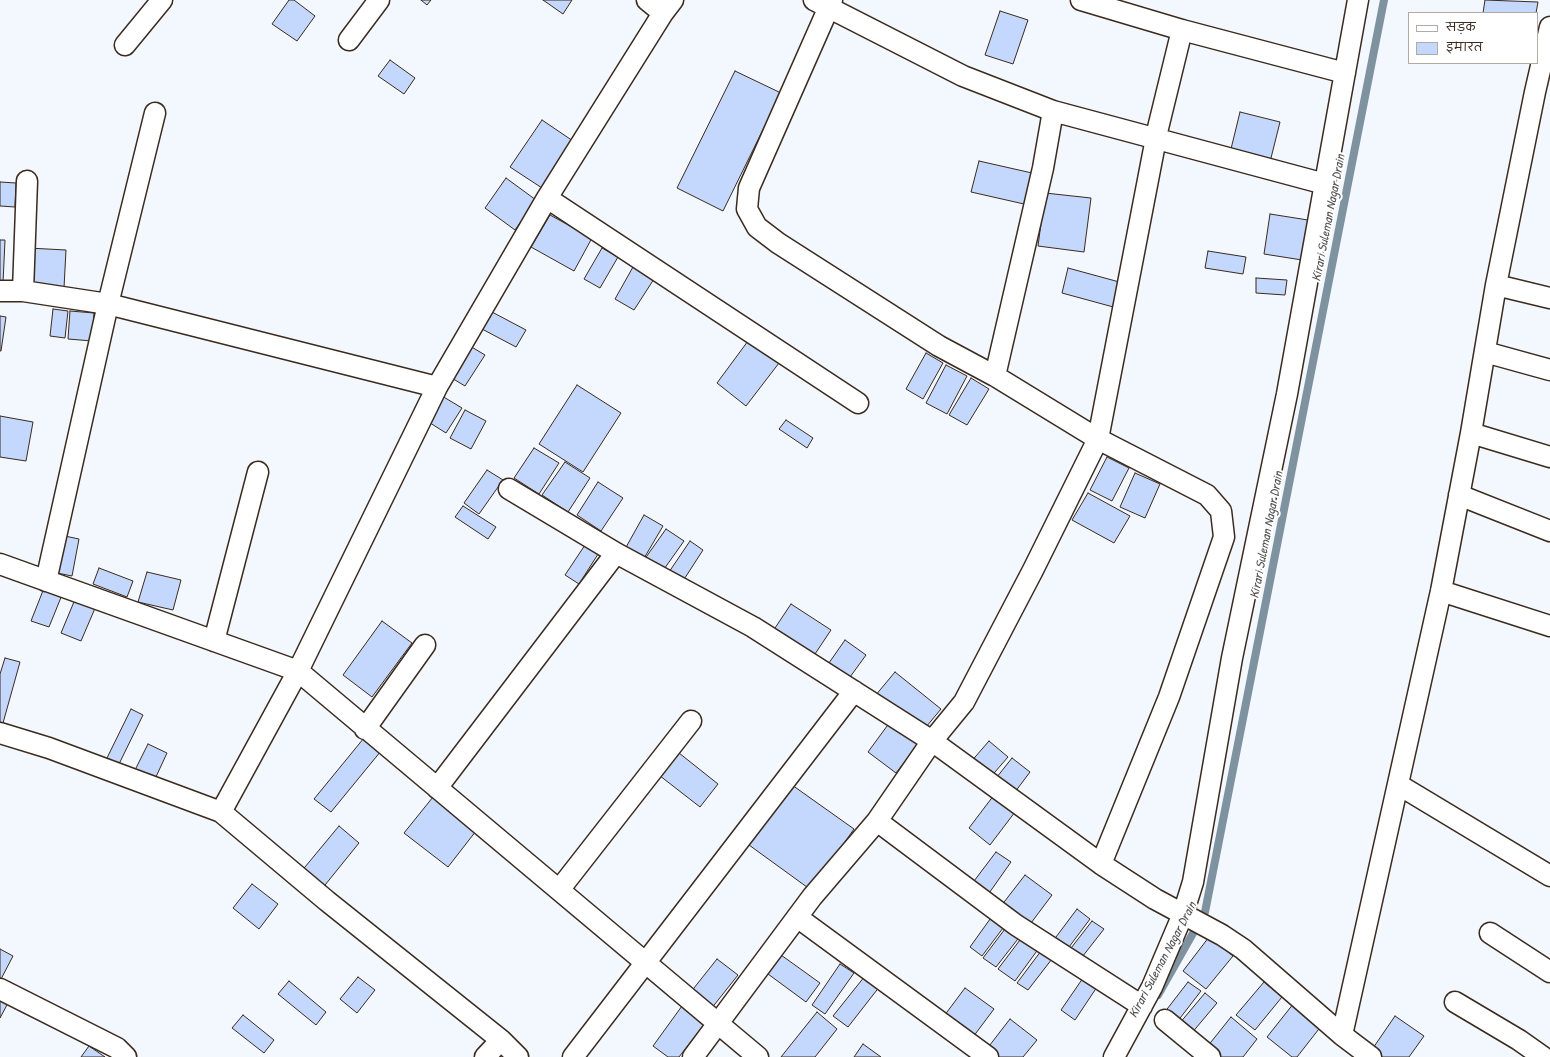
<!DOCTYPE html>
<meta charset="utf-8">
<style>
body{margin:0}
#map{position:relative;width:1550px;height:1057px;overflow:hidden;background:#f3f7fe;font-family:"Patrick Hand","Playpen Sans Deva",sans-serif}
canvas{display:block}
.legend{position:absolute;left:1408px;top:12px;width:130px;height:52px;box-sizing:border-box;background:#fff;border:1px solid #b1aaa5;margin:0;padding:5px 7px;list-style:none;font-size:12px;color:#3b2a1e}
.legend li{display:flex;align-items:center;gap:8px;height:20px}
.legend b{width:20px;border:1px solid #b1aaa5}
</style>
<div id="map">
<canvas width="1550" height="1057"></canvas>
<ul class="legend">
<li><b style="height:5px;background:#fff"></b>सड़क</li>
<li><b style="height:11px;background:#c4d7fc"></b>इमारत</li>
</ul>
</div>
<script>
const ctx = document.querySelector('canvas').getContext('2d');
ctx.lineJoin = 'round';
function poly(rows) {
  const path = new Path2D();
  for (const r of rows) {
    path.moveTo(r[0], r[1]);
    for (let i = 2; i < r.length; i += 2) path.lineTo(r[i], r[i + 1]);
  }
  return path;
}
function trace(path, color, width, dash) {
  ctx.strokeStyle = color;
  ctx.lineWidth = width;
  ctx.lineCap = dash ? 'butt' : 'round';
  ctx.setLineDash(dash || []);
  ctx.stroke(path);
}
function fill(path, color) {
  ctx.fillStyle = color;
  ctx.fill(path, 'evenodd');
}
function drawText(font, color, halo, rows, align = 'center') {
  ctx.font = font + ' "Patrick Hand",sans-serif';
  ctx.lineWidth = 4;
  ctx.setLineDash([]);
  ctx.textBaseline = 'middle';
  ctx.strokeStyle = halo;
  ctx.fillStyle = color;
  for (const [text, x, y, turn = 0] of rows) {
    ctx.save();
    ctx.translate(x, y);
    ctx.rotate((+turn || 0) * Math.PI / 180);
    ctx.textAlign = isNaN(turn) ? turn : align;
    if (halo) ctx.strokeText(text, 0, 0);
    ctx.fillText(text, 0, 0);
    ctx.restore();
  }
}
const stream = poly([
 [1158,995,1205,912,1384,0]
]);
const building = poly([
 [289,0,294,0,315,16,297,41,272,24,289,0],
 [421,0,431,0,427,5,421,0],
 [543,0,572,0,563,14,543,0],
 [1485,0,1538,2,1536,13,1483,13,1485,0],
 [1000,11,1028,20,1013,64,985,55,1000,11],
 [390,60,415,78,404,94,378,76,390,60],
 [735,71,781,93,723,211,677,188,735,71],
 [1240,112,1280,122,1270,162,1230,153,1240,112],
 [542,120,573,141,542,188,510,167,542,120],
 [979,161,1032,173,1024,204,971,192,979,161],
 [506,178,536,200,515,230,485,208,506,178],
 [0,182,16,183,15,207,0,206,0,182],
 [1045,193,1091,198,1084,252,1038,246,1045,193],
 [1270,214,1308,220,1302,260,1264,254,1270,214],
 [550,215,592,238,574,271,531,247,550,215],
 [0,240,5,240,3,283,0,283,0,240],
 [28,248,66,250,64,288,26,285,28,248],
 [602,248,618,257,600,288,584,279,602,248],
 [1208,251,1246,257,1243,274,1205,268,1208,251],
 [633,267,654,279,634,310,615,299,633,267],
 [1068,268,1123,283,1117,308,1062,293,1068,268],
 [1256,278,1287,280,1285,295,1256,293,1256,278],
 [53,309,68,311,65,338,50,336,53,309],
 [70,311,94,313,92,341,68,339,70,311],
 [492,312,526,330,516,347,482,329,492,312],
 [0,316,6,317,1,351,0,351,0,316],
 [748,341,779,363,746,406,717,383,748,341],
 [470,346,485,355,465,386,450,377,470,346],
 [926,353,943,363,923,399,906,389,926,353],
 [946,365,967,376,947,414,926,403,946,365],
 [971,378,989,389,967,425,949,415,971,378],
 [577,385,621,413,583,472,539,444,577,385],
 [442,396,462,408,446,433,427,421,442,396],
 [465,410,486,421,471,449,450,438,465,410],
 [0,416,33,422,26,461,0,457,0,416],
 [786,420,813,438,807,448,779,429,786,420],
 [534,448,559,463,539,494,514,478,534,448],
 [1107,457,1129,468,1112,501,1090,490,1107,457],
 [565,462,590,478,568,512,542,495,565,462],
 [487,470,503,480,479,514,464,503,487,470],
 [1135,473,1160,484,1145,518,1120,507,1135,473],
 [598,482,623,498,601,531,577,515,598,482],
 [1088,493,1130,516,1114,543,1072,520,1088,493],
 [463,506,496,527,488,539,455,517,463,506],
 [644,515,663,526,643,560,625,549,644,515],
 [666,529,684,541,662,572,644,560,666,529],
 [60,535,79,539,72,576,52,572,60,535],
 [690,541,703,550,681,584,667,575,690,541],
 [587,542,600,551,579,584,565,575,587,542],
 [99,568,133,581,127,597,93,584,99,568],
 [147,572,181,580,173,610,138,602,147,572],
 [46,583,64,590,49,627,31,621,46,583],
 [76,597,96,606,81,641,61,633,76,597],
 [791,604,831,630,811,660,771,634,791,604],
 [382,621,412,643,372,697,343,675,382,621],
 [845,640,866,655,845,684,824,670,845,640],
 [5,658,20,662,3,723,0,722,0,674,5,658],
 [895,672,941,709,921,733,875,696,895,672],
 [131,709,143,715,119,764,107,758,131,709],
 [890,722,919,743,896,773,868,752,890,722],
 [364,738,381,751,331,812,314,799,364,738],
 [989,741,1008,757,988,780,969,764,989,741],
 [148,744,167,753,155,779,135,770,148,744],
 [674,749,718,784,700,807,655,772,674,749],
 [1012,758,1030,772,1012,796,993,782,1012,758],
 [792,785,854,829,811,890,749,845,792,785],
 [994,795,1015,812,990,845,969,828,994,795],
 [433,797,476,831,448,867,404,833,433,797],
 [339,826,359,843,321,890,300,873,339,826],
 [996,852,1011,862,987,896,971,885,996,852],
 [1025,875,1052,895,1028,927,1001,906,1025,875],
 [252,884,278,904,259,929,233,908,252,884],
 [1077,909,1090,919,1066,951,1053,941,1077,909],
 [993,915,1006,924,982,956,970,947,993,915],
 [1092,921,1104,929,1079,961,1068,952,1092,921],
 [1008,925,1021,935,996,967,983,958,1008,925],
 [1023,936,1039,948,1015,981,998,969,1023,936],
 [1209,937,1233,956,1206,989,1183,971,1209,937],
 [1044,947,1055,955,1028,990,1017,983,1044,947],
 [0,949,13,956,0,981,0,949],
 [781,955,820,983,806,1002,768,974,781,955],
 [717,959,738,975,711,1009,690,993,717,959],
 [840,964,854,973,825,1014,812,1005,840,964],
 [865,976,880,986,848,1027,833,1016,865,976],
 [358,977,375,990,357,1013,340,999,358,977],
 [1083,978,1097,987,1075,1020,1061,1010,1083,978],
 [289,981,326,1012,316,1025,278,994,289,981],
 [1188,982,1201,991,1177,1022,1164,1013,1188,982],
 [1264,982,1282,997,1255,1030,1236,1015,1264,982],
 [965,988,994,1009,970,1041,941,1020,965,988],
 [1205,993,1217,1003,1191,1034,1179,1024,1205,993],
 [0,998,8,1003,0,1018,0,998],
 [1294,1003,1322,1025,1297,1057,1292,1057,1267,1037,1294,1003],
 [682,1006,705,1023,679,1057,668,1057,653,1046,682,1006],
 [817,1012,837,1029,815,1057,781,1057,817,1012],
 [243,1015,274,1040,264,1053,232,1028,243,1015],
 [1395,1016,1424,1036,1409,1057,1379,1057,1371,1051,1395,1016],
 [1231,1017,1257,1039,1243,1057,1220,1057,1207,1047,1231,1017],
 [1010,1019,1037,1040,1023,1057,996,1057,986,1050,1010,1019],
 [863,1044,881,1057,854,1057,863,1044],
 [89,1046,105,1057,81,1057,89,1046]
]);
const street = poly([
 [647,0,663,13],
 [814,0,963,76,1053,111,1325,184],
 [832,0,749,188,747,209,757,227,778,243,939,346,995,376,1098,439,1207,495,1221,511,1224,537,1169,697,1101,864],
 [1081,0,1182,30,1345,73],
 [349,40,379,0],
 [125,45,162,0],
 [547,198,858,403],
 [1496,285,1550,298],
 [0,291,23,291,108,304,437,387],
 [23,291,27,181],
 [1485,352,1550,370],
 [995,376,1043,168,1053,111],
 [1471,433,1550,457],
 [509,489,616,553,753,627,932,741,1101,864,1155,899,1222,935,1243,949,1342,1035,1371,1057],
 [1459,495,1550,531],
 [0,564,298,671,758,1057],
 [46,581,108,304,155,113],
 [1441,591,1550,626],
 [214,641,258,472],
 [365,729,425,645],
 [0,733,49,748,221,812,327,901,501,1040,518,1057],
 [1399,785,1550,876],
 [437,788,616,553],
 [221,812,298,671,437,387,547,198,663,13,673,0],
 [877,821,1016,925,1142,1006],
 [559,890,691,721],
 [797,917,988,1057],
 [1490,933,1550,972],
 [0,989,117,1048,126,1057],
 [1455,1002,1519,1040,1543,1057],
 [1165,1020,1210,1057],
 [1342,1035,1441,591,1471,433,1496,285,1535,92,1550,27],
 [485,1057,501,1040],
 [573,1057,854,691],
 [693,1057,812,897,877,821,932,741,964,702,1033,570,1098,439,1158,128,1182,30],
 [1114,1057,1152,987,1183,914,1193,882,1232,658,1287,394,1358,0]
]);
const waterNames = [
 ["Kirari Suleman Nagar Drain",1329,218,-79],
 ["Kirari Suleman Nagar Drain",1267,535,-79],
 ["Kirari Suleman Nagar Drain",1163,960,-62]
];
trace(stream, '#7f92a0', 8);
fill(building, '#c4d7fc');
trace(building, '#3b2a1e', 1);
trace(street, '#3b2a1e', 23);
trace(street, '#fff', 20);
drawText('italic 13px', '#575554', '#fff', waterNames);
</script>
